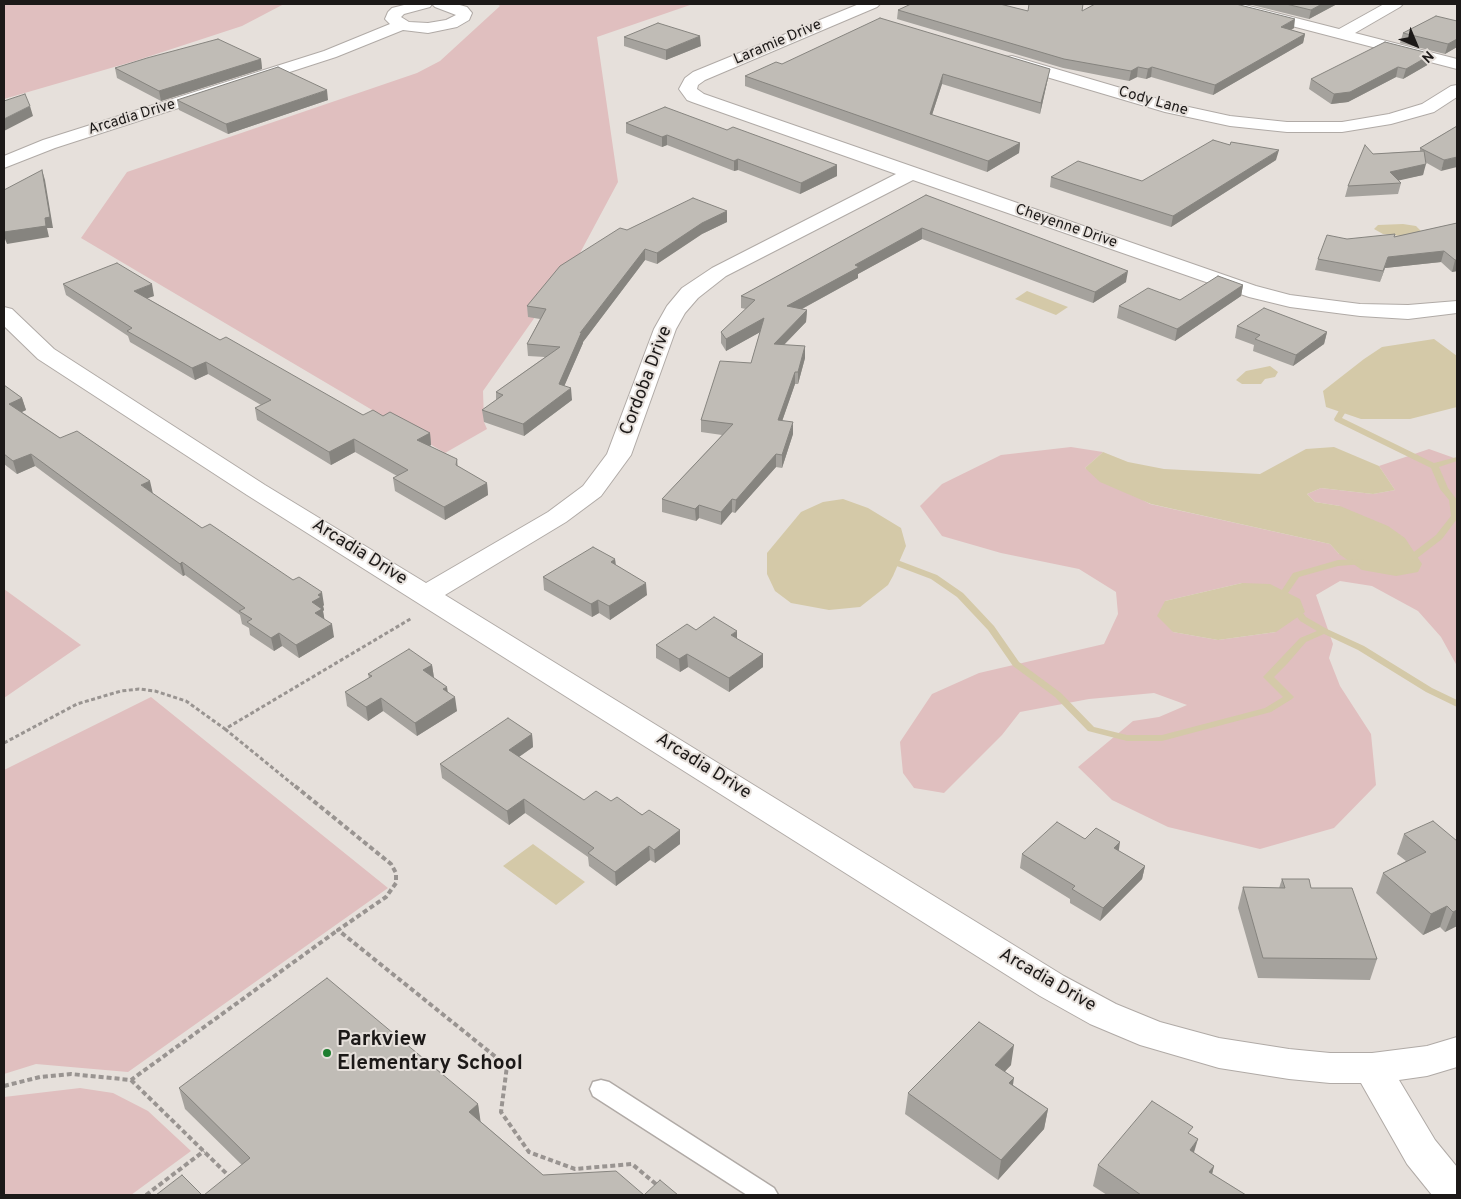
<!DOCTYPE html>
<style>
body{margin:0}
#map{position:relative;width:1461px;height:1199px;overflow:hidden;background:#e6e0db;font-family:Overpass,sans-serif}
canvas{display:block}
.frame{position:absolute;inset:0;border:5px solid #1c1918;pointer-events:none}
.north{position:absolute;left:1391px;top:20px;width:50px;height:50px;-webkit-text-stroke:4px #e6e0db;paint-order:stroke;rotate:135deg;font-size:14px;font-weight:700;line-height:20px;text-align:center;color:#1c1918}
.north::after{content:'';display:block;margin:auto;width:18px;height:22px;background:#1c1918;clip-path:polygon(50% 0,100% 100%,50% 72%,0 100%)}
</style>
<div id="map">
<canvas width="1461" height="1199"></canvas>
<div class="frame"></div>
<div class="north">N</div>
</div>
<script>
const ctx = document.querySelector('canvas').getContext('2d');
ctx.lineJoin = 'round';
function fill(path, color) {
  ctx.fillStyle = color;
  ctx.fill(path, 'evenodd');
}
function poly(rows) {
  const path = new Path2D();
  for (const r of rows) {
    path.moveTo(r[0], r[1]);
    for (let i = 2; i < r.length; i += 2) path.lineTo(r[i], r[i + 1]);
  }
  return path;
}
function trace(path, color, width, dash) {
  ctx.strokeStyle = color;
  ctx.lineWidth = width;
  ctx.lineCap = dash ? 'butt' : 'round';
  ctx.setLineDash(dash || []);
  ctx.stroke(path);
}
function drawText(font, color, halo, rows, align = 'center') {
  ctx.font = font + ' Overpass,sans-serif';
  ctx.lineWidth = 4;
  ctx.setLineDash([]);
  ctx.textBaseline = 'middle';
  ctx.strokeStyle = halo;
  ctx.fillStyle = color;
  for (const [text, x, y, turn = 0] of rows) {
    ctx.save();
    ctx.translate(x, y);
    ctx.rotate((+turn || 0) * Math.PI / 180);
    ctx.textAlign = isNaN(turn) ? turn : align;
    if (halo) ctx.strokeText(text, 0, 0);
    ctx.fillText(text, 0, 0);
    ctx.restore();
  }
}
const green = poly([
 [4,4,284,4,242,26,135,61,4,99],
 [497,4,693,4,597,37,618,182,580,253,483,391,484,422,487,429,445,453,81,238,127,172,417,73,440,61,500,6],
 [1071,447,1103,452,1085,468,1150,504,1330,544,1339,554,1340,506,1315,502,1307,494,1321,488,1373,494,1395,490,1379,466,1429,449,1457,459,1457,666,1441,637,1418,611,1372,586,1340,581,1316,595,1333,644,1329,658,1340,686,1371,734,1376,785,1334,828,1260,849,1168,827,1112,800,1078,767,1133,721,1159,717,1187,705,1154,693,1089,699,1020,712,1002,735,944,793,914,788,903,773,900,742,932,694,979,673,1104,644,1118,614,1116,592,1079,569,1001,553,942,536,920,506,942,484,1001,455],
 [1242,583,1276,632,1218,640,1173,632,1165,601],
 [4,589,81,645,4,698],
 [151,697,388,888,128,1072,36,1064,4,1074,4,770],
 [80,1088,113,1093,148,1111,191,1151,131,1195,4,1195,4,1097]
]);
const water = poly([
 [1403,224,1416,226,1421,231,1411,237,1383,234,1374,229,1378,225],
 [1027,291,1068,307,1056,315,1015,299],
 [1434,339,1457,356,1457,407,1410,419,1361,419,1326,407,1323,391,1364,359,1382,347],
 [1270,366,1278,372,1275,377,1265,379,1261,384,1242,384,1236,380,1246,371],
 [1334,447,1379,466,1395,490,1373,494,1321,488,1307,494,1315,502,1340,506,1388,526,1405,538,1422,564,1418,572,1396,576,1362,570,1339,554,1330,544,1151,504,1100,482,1085,468,1103,452,1128,462,1164,469,1260,474,1306,449],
 [843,499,868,508,901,528,906,546,893,576,888,585,860,607,829,610,791,603,775,591,767,574,767,553,801,512,823,502],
 [1242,583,1270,584,1300,599,1305,612,1276,632,1218,640,1173,632,1157,616,1165,601],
 [533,844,585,882,556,905,503,866]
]);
const stream = poly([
 [1347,403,1350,403,1354,405,1347,410,1342,418,1434,463,1457,457,1457,461,1439,467,1448,488,1457,500,1457,519,1442,539,1416,559,1407,561,1403,558,1404,556,1410,555,1436,535,1451,516,1449,500,1440,489,1431,468,1335,421,1334,419,1341,407,1347,403],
 [1361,559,1364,560,1365,562,1364,564,1338,566,1299,577,1288,593,1306,617,1327,629,1364,646,1432,688,1457,700,1457,707,1426,692,1358,650,1324,634,1306,642,1287,664,1274,677,1294,697,1292,699,1271,712,1162,741,1127,741,1088,731,1055,697,1013,666,988,630,957,597,931,579,894,565,893,563,894,561,900,561,937,575,963,593,994,626,1019,662,1061,693,1094,727,1127,735,1162,735,1265,708,1283,697,1263,677,1300,638,1317,631,1300,621,1280,593,1293,573,1338,560,1361,559]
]);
const pathFar1 = poly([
 [225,729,296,787],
 [4,743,77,704,121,691,139,689,155,691,186,701,225,729,412,618]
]);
const path = poly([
 [295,786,391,864,396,873,396,883,386,897,338,930,507,1066,501,1112,529,1152,575,1169,632,1164,657,1185],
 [131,1080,230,1177],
 [4,1086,40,1077,71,1074,131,1080,338,930],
 [146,1195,204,1151]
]);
const service = poly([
 [601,1080,609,1082,774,1188,778,1195,747,1195,593,1096,590,1089,593,1082,601,1080]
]);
const minor = poly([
 [408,4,456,4,467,7,472,13,469,20,457,27,428,33,403,30,336,57,55,148,4,168,4,156,43,140,324,51,390,24,385,19,388,12,392,8,408,4],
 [432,4,435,7,456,15,446,20,428,23,409,22,401,17,404,14,430,7,432,4],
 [859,4,880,4,877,7,705,80,698,85,697,89,704,94,1256,286,1290,295,1360,304,1408,305,1457,301,1457,313,1408,319,1360,316,1290,307,1249,297,913,180,726,276,698,298,685,313,676,329,631,455,601,496,566,522,445,595,1064,976,1116,1004,1160,1022,1219,1038,1289,1049,1330,1053,1372,1053,1427,1046,1457,1037,1457,1067,1427,1076,1399,1080,1435,1140,1457,1167,1457,1195,1432,1195,1407,1164,1361,1083,1330,1083,1289,1079,1219,1068,1140,1045,1090,1024,1040,996,247,495,38,359,4,326,4,307,12,309,54,349,265,485,426,583,548,512,583,486,607,454,654,329,667,306,682,288,712,268,896,174,692,102,687,100,679,89,685,78,693,72,859,4],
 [1216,4,1241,4,1339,29,1384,4,1403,4,1400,7,1355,33,1457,59,1457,69,1219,7,1216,4],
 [1012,56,1175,104,1230,116,1287,122,1342,122,1389,114,1422,104,1451,86,1457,85,1457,97,1434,112,1391,124,1342,132,1287,132,1230,126,1165,112,1006,65,1004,61,1006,57,1012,56]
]);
const wall = poly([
 [1248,4,1337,4,1309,19],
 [898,10,1028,11,1082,11,1294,28,1291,30,1305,34,1303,43,1213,95,1151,77,1146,79,1137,77,1129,81,1063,68,897,19],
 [1457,21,1457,47,1445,54,1400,43,1403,33],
 [624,37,701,46,666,60,624,46],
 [1432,54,1429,64,1403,79,1396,77,1348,102,1331,104,1309,89,1311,79],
 [261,59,262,69,161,101,117,78,115,68],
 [782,64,1048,78,1040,114,942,84,932,115,1020,143,1019,153,987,172,745,86,745,76],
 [177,100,328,100,228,134,179,110],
 [626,123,727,130,837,165,837,176,800,194,738,170,734,171,667,145,662,147,626,133],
 [1457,126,1441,171,1425,162,1423,175,1398,180,1401,183,1398,194,1345,197,1348,186,1373,154,1420,151,1420,148],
 [1276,160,1171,227,1050,187,1051,177,1142,181],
 [926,195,1126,282,1093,303,922,239,858,274,858,278,802,309,807,310,806,322,784,345,805,346,805,358,798,384,795,384,782,421,793,434,782,468,776,467,735,513,732,512,721,525,699,518,696,521,662,512,662,499,722,435,701,432,701,420,751,363,760,332,726,351,721,343,721,332,746,309,741,308,741,296],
 [727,211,727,222,702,234,657,264,645,260,583,342,583,343,564,386,572,400,524,436,484,422,482,410,496,400,496,392,545,357,528,356,527,344,540,319,528,317,527,306,627,230],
 [1457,223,1457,271,1452,272,1441,262,1385,268,1380,282,1315,270,1318,259,1394,237],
 [63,284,154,296,147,298,220,340,363,415,383,416,430,433,431,445,430,446,457,459,458,467,487,483,488,495,445,520,395,491,393,478,397,476,355,452,331,465,257,420,255,408,261,405,208,374,195,380,130,342,128,336,66,295],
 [1243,285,1241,296,1175,341,1117,318,1119,306,1180,300],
 [1237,326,1327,332,1324,344,1293,366,1253,351,1254,345,1235,338],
 [4,385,22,398,26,410,22,412,60,438,153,494,202,528,324,605,323,606,324,610,323,611,324,619,334,637,299,658,282,646,274,651,250,635,249,628,242,624,240,615,185,575,183,576,35,466,17,474,4,464],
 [615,559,616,565,647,595,610,620,599,613,592,617,544,590,543,577],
 [696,630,737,639,763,654,763,667,729,692,688,667,680,672,656,658,656,645],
 [432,665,434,678,448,692,457,711,417,736,383,711,368,721,347,706,345,692,369,678,368,674],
 [532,734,533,747,519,757,584,800,611,801,680,830,680,844,655,863,650,860,616,886,589,866,588,857,525,813,509,825,442,778,440,764],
 [1404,834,1457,841,1457,926,1445,932,1440,927,1423,935,1376,893,1383,873,1406,861,1397,854],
 [1119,851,1145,866,1142,879,1100,921,1070,903,1070,899,1020,868,1022,854],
 [1282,879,1311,888,1377,959,1370,980,1258,978,1238,908,1243,887,1279,888],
 [1011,1065,1005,1071,1013,1085,1048,1109,1044,1129,998,1180,905,1114,908,1093],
 [179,1088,478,1104,480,1121,543,1175,644,1195,242,1165,185,1109],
 [1191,1135,1194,1153,1214,1166,1212,1174,1246,1195,1107,1195,1093,1186,1098,1165]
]);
const shadedWall = poly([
 [1322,4,1337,4,1309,19,1311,10],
 [1295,19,1294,28,1279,37,1281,27],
 [1305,34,1303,43,1213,95,1215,85],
 [700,36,701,46,666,60,666,50],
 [1457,39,1457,47,1445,54,1448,44],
 [1432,54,1429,64,1403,79,1406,69],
 [261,59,262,69,161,101,159,91],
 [1138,67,1137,77,1129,81,1131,71],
 [1152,67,1151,77,1146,79,1148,69],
 [1398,67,1396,77,1348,102,1331,104,1334,94],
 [1050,69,1040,114,1041,103],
 [943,74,942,84,929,124,930,114],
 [327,90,328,100,228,134,226,124],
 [30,106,33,116,4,131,4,119],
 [667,135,667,145,662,147,662,137],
 [1020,143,1019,153,987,172,988,161],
 [1279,150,1276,160,1171,227,1173,216],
 [1457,157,1457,167,1441,171,1444,160],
 [738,159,738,170,734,171,734,161],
 [1426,164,1423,175,1388,183,1390,172],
 [837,165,837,176,800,194,801,183],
 [42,170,45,180,53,228,47,228,49,237,7,244,5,239,4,239,4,230,45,218],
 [727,211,727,222,702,234,657,264,657,253,702,223],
 [922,228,922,239,858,274,858,278,787,317,787,306,855,265],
 [645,249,645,260,583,342,583,343,560,396,559,384,580,333],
 [1444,251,1441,262,1385,268,1380,282,1388,257],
 [1455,260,1457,260,1457,271,1452,272],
 [1128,271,1126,282,1093,303,1095,292],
 [152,284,154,296,137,302,134,291],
 [1243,285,1241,296,1175,341,1177,329],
 [807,310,806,322,773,356,774,344],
 [764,318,764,330,726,351,726,339],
 [1327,332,1324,344,1293,366,1296,355],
 [805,346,805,358,798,384,798,372],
 [206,362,208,374,195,380,192,368],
 [795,372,795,384,778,433,778,420],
 [571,388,572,400,524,436,523,424],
 [22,398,26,410,13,416,9,404],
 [793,422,793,434,782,468,782,455],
 [430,433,431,445,419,452,417,440],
 [354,439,355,452,331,465,329,452],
 [31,454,35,466,17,474,13,461],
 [776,454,776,467,735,513,736,500],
 [150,481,153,494,141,485],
 [487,483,488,495,445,520,444,507],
 [732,499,732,512,721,525,721,512],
 [699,505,699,518,696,521,695,509],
 [615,559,616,572,611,562],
 [182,562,185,575,183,576,180,564],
 [646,583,647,595,610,620,609,606],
 [322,592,324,605,323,606,324,610,323,611,325,622,317,626,312,602,318,595],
 [598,600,599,613,592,617,591,604],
 [332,624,334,637,299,658,296,645],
 [737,631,737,644,731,635],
 [279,633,282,646,274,651,271,638],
 [687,654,688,667,680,672,679,659],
 [763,654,763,667,729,692,729,678],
 [432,665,434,678,423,670],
 [447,687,449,700,443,689],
 [455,697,457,711,417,736,415,723],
 [381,698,383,711,368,721,366,707],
 [532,734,533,747,510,763,509,750],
 [524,799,525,813,509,825,507,811],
 [680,830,680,844,655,863,654,850],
 [1120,842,1118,856,1114,848],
 [649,846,650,860,616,886,615,872],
 [1145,866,1142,879,1100,921,1103,908],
 [1447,906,1440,927,1423,935,1431,914],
 [1457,910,1457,926,1445,932,1453,912],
 [1014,1045,1011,1065,992,1085,995,1065],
 [1014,1078,1011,1098,1009,1083],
 [478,1104,481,1124,469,1112],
 [1048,1109,1044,1129,998,1180,1001,1160],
 [1198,1139,1192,1159,1190,1150],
 [1214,1166,1209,1186,1209,1172]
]);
const building = poly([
 [911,4,1000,4,1028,11,1029,4,1083,4,1082,11,1095,4,1236,4,1295,19,1281,27,1305,34,1215,85,1152,67,1148,69,1138,67,1131,71,1064,59,898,10,911,4],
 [1286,4,1322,4,1311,10,1286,4],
 [1436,16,1457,21,1457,39,1448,44,1403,33,1436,16],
 [880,18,1050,69,1041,103,943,74,930,114,1020,143,988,161,745,76,776,62,782,64,880,18],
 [658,23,700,36,666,50,624,37,658,23],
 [218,39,261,59,159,91,115,68,147,58,218,39],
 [1385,42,1432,54,1406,69,1398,67,1350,92,1334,94,1311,79,1385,42],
 [278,67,327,90,226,124,177,100,278,67],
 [25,94,30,106,4,119,4,101,25,94],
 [665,107,727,130,733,127,837,165,801,183,738,159,734,161,667,135,662,137,626,123,665,107],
 [1457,126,1457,157,1444,160,1420,148,1457,126],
 [1213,140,1230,145,1231,142,1279,150,1173,216,1051,177,1078,161,1142,181,1213,140],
 [1365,145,1373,154,1424,151,1426,164,1390,172,1401,183,1348,186,1365,145],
 [42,170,50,217,45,218,46,226,4,232,4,190,42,170],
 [926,195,1128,271,1095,292,922,228,855,265,859,267,787,306,807,310,774,344,805,346,798,372,795,372,778,420,793,422,782,455,776,454,736,500,732,499,721,512,699,505,695,509,662,499,733,424,701,420,720,361,751,363,764,318,726,339,721,332,755,300,741,296,926,195],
 [693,198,727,211,702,223,657,253,645,249,580,333,582,331,559,384,571,388,523,424,482,410,503,395,496,392,560,347,527,344,546,309,527,306,560,266,620,228,627,230,693,198],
 [1457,223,1457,260,1455,260,1444,251,1388,257,1383,271,1318,259,1327,235,1347,239,1395,234,1394,237,1457,223],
 [117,263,152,284,134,291,220,340,226,337,363,415,373,410,383,416,390,412,430,433,417,440,457,459,456,465,487,483,444,507,393,478,408,470,354,439,329,452,255,408,271,400,206,362,192,368,127,331,132,328,63,284,117,263],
 [1218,276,1243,285,1177,329,1119,306,1148,288,1180,300,1218,276],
 [1264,308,1327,332,1296,355,1255,339,1260,335,1237,326,1264,308],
 [4,385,22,398,9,404,60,438,77,431,150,481,141,485,202,528,210,524,293,580,299,577,322,592,318,595,321,597,312,602,322,609,315,613,332,624,296,645,279,633,271,638,247,622,252,619,239,611,245,608,182,562,180,564,31,454,13,461,4,454,4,385],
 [593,547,615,559,611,562,646,583,609,606,598,600,591,604,543,577,593,547],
 [714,617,737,631,731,635,763,654,729,678,687,654,679,659,656,645,687,624,696,630,714,617],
 [409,649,432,665,423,670,447,687,443,689,455,697,415,723,381,698,366,707,345,692,372,676,368,674,409,649],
 [508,718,532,734,509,750,584,800,596,791,611,801,617,797,642,815,649,810,680,830,654,850,649,846,615,872,588,853,594,848,524,799,507,811,440,764,508,718],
 [1433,821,1457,841,1457,910,1453,912,1447,906,1431,914,1383,873,1426,852,1404,834,1433,821],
 [1057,822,1085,839,1096,828,1120,842,1114,848,1145,866,1103,908,1072,889,1075,886,1022,854,1057,822],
 [1282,879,1309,879,1311,888,1352,888,1377,959,1263,958,1243,887,1285,888,1282,879],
 [327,978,478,1104,469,1112,543,1175,616,1171,644,1195,204,1195,250,1158,179,1088,327,978],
 [979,1022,1014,1045,995,1065,1014,1078,1009,1083,1048,1109,1001,1160,908,1093,979,1022],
 [1152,1101,1193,1127,1188,1133,1198,1139,1190,1150,1214,1166,1209,1172,1246,1195,1141,1195,1098,1165,1152,1101],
 [182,1175,202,1195,156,1195,182,1175],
 [660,1180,678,1195,644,1195,660,1180]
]);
const markers = [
 [327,1053,5,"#1e7e2f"]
];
const farStreetnames = [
 ["Laramie Drive",778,43,-23],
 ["Cody Lane",1153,102,16],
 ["Arcadia Drive",132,118,-17],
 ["Cheyenne Drive",1066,227,19]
];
const streetNames = [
 ["Cordoba Drive",647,381,-69],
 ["Arcadia Drive",359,553,32],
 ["Arcadia Drive",703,767,32],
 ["Arcadia Drive",1047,981,30]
];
const nearPoinames = [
 ["Parkview",337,1041],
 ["Elementary School",337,1065]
];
fill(green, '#e0bfbf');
fill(water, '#d4c9a8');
fill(stream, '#d4c9a8');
trace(service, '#b0aaa6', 3);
trace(minor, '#b0aaa6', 2);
trace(pathFar1, '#999491', 3, [4, 2.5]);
trace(path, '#999491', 4, [5, 3]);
fill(service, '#fff');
fill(minor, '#fff');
fill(wall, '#a5a29d');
fill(shadedWall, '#86847f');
fill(building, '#c0bcb6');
trace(building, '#86847f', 1);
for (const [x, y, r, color] of markers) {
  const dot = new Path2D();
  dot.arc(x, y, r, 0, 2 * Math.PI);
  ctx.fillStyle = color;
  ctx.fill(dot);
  trace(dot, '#e6e0db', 2);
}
drawText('15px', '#1c1918', '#e6e0db', farStreetnames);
drawText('18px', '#1c1918', '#e6e0db', streetNames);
drawText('bold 21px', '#1c1918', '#e6e0db', nearPoinames, 'left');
</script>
